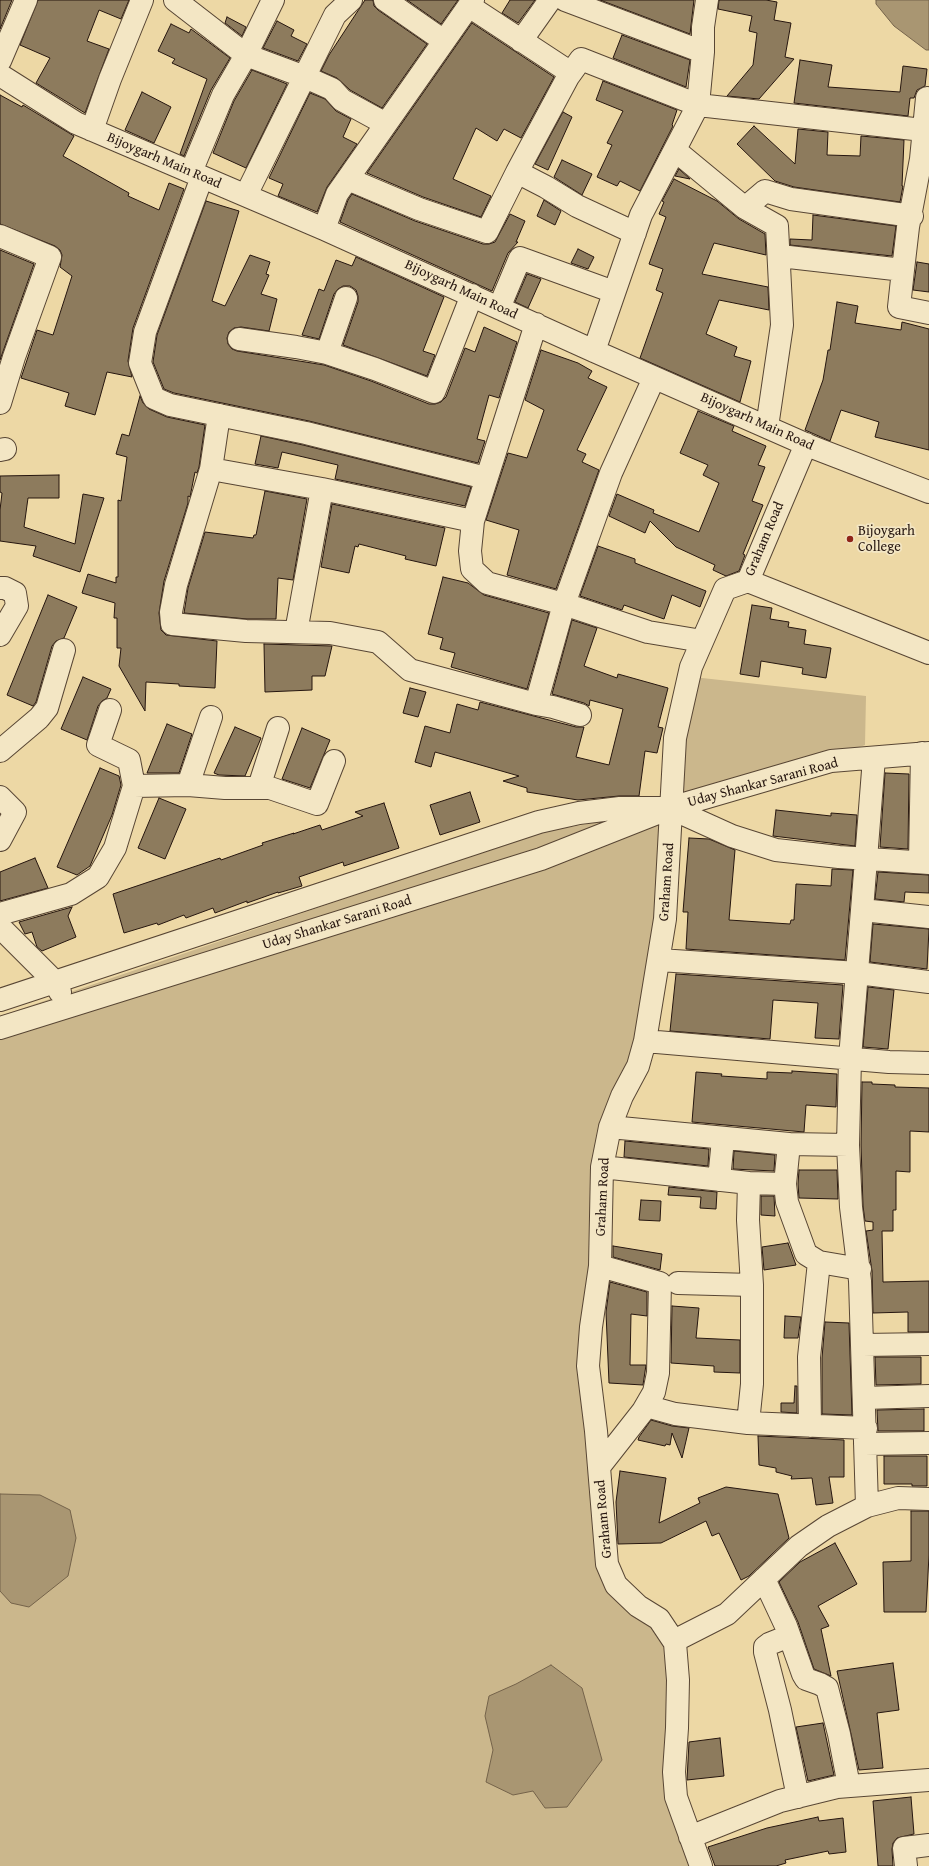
<!DOCTYPE html>
<style>
body{margin:0}
canvas{display:block;background:#edd8a5}
</style>
<canvas width="929" height="1866"></canvas>
<script>
const ctx = document.querySelector('canvas').getContext('2d');
ctx.lineJoin = 'round';
function fill(path, color) {
  ctx.fillStyle = color;
  ctx.fill(path, 'evenodd');
}
function poly(rows) {
  const path = new Path2D();
  for (const r of rows) {
    path.moveTo(r[0], r[1]);
    for (let i = 2; i < r.length; i += 2) path.lineTo(r[i], r[i + 1]);
  }
  return path;
}
function trace(path, color, width, dash) {
  ctx.strokeStyle = color;
  ctx.lineWidth = width;
  ctx.lineCap = dash ? 'butt' : 'round';
  ctx.setLineDash(dash || []);
  ctx.stroke(path);
}
function drawText(font, color, halo, rows, align = 'center') {
  ctx.font = font + ' "Gentium Book Plus",serif';
  ctx.lineWidth = 3.5;
  ctx.setLineDash([]);
  ctx.textBaseline = 'middle';
  ctx.strokeStyle = halo;
  ctx.fillStyle = color;
  for (const [text, x, y, turn = 0] of rows) {
    ctx.save();
    ctx.translate(x, y);
    ctx.rotate((+turn || 0) * Math.PI / 180);
    ctx.textAlign = isNaN(turn) ? turn : align;
    if (halo) ctx.strokeText(text, 0, 0);
    ctx.fillText(text, 0, 0);
    ctx.restore();
  }
}
const green = poly([
 [693,677,866,696,865,745,839,755,681,797,681,740],
 [671,809,653,1049,604,1149,592,1496,635,1611,663,1627,696,1866,0,1866,0,1016,538,833]
]);
const water = poly([
 [876,0,929,0,929,50,926,50,894,26,876,4,876,0],
 [0,1494,40,1495,70,1510,76,1538,68,1576,29,1607,11,1603,0,1591,0,1494],
 [551,1665,582,1688,602,1760,567,1807,545,1808,533,1791,513,1795,486,1782,493,1750,485,1716,489,1696,516,1684,551,1665]
]);
const building = poly([
 [0,0,12,0,0,29,0,0],
 [38,0,129,0,121,19,99,10,87,41,109,49,85,113,36,83,50,58,20,45,38,0],
 [365,0,373,0,374,6,378,10,427,44,382,108,350,90,337,78,321,71,329,55,365,0],
 [407,0,458,0,441,24,407,0],
 [510,0,535,0,518,23,502,13,510,0],
 [600,0,694,0,690,34,600,0],
 [719,0,766,0,777,2,774,20,791,23,785,57,794,59,759,99,727,96,753,65,757,33,749,31,752,16,718,9,719,0],
 [227,17,246,27,242,36,225,23,227,17],
 [277,21,294,30,291,36,307,44,298,61,263,48,277,21],
 [472,23,554,77,521,138,504,129,497,141,476,128,453,179,491,196,481,217,423,197,367,173,472,23],
 [171,24,189,33,191,29,230,58,211,90,184,156,180,154,207,79,172,63,175,59,158,51,171,24],
 [622,35,690,60,686,87,613,58,622,35],
 [800,60,832,65,828,87,900,92,903,66,927,69,925,86,917,90,914,98,910,98,908,116,794,103,800,60],
 [252,70,287,84,246,168,213,153,234,101,252,70],
 [603,81,677,110,672,125,673,126,640,191,620,181,617,186,597,177,612,145,607,143,623,111,596,100,603,81],
 [142,92,171,107,154,143,125,130,142,92],
 [310,93,325,99,336,111,351,119,343,137,357,144,327,187,317,212,278,196,283,184,269,178,310,93],
 [0,95,22,107,23,105,74,136,63,156,129,193,128,196,159,210,169,183,184,189,133,328,128,361,132,377,107,372,95,415,65,406,69,393,21,378,37,330,53,335,72,276,60,267,62,255,60,250,55,246,0,224,0,95],
 [563,112,572,117,548,170,535,164,563,112],
 [754,126,795,164,798,129,828,132,827,155,860,156,861,136,904,140,902,186,903,186,900,202,794,187,775,181,737,144,754,126],
 [562,160,592,174,582,195,554,177,562,160],
 [679,169,690,179,675,176,679,169],
 [674,179,717,201,739,219,765,234,766,255,714,243,702,274,768,287,769,310,719,300,706,334,737,347,734,356,751,361,740,402,640,358,663,293,656,290,663,269,649,264,666,217,659,214,664,202,662,201,674,179],
 [352,194,415,221,483,244,489,244,495,242,510,214,525,221,516,242,518,242,508,253,492,291,340,222,348,200,352,194],
 [544,200,561,211,555,225,537,216,544,200],
 [206,201,239,211,212,301,225,306,250,255,270,262,266,274,269,275,261,294,277,299,269,331,241,327,234,328,229,332,227,338,228,344,232,349,237,351,324,365,371,381,429,404,435,404,441,402,446,397,465,348,475,352,484,327,517,342,499,398,489,395,477,439,485,441,478,463,309,421,174,393,164,389,153,362,157,335,206,201],
 [813,215,896,226,892,256,790,245,790,239,812,240,813,215],
 [578,249,594,257,588,269,571,263,578,249],
 [0,250,34,264,0,360,0,250],
 [356,257,444,297,423,351,435,355,427,376,343,345,358,302,358,296,356,290,350,286,343,286,338,289,334,294,319,339,302,335,319,289,324,291,336,260,352,266,356,257],
 [917,262,929,264,929,292,913,290,917,262],
 [527,274,541,279,528,308,515,302,527,274],
 [837,302,858,306,855,323,901,330,902,322,929,329,929,450,875,437,879,422,841,410,830,441,805,430,823,380,828,350,830,350,837,302],
 [541,350,578,363,592,371,588,378,607,387,577,450,586,454,582,462,599,470,556,589,507,575,519,530,486,520,508,453,527,458,544,410,525,400,541,350],
 [140,396,143,403,149,409,167,417,205,425,199,467,197,473,195,472,190,497,188,496,188,503,164,581,159,613,161,630,166,635,217,641,215,688,179,686,179,684,146,682,145,711,119,666,121,648,117,648,117,618,114,618,115,603,82,593,88,574,116,583,116,577,118,577,118,500,121,501,127,457,116,454,122,434,129,436,140,396],
 [698,411,734,426,732,431,766,446,758,465,765,467,752,501,763,505,743,554,745,555,739,571,726,576,713,570,715,565,676,547,650,521,645,533,609,516,617,494,654,510,653,513,699,532,719,483,703,475,708,465,680,453,698,411],
 [261,436,303,445,471,487,465,506,335,479,338,465,282,452,278,468,255,464,261,436],
 [59,475,59,498,28,498,24,527,75,544,83,494,104,498,80,572,33,556,36,546,0,541,0,510,2,493,0,492,0,476,59,475],
 [265,491,307,499,293,580,278,578,276,619,247,619,184,613,188,588,205,532,253,538,254,535,256,535,265,491],
 [332,504,445,528,436,566,405,559,406,556,359,544,358,547,355,546,349,573,321,567,332,504],
 [598,546,635,559,635,563,706,591,700,607,672,595,664,619,624,605,622,610,580,596,598,546],
 [443,577,468,583,484,595,549,613,527,689,451,667,455,653,440,649,443,638,428,634,443,577],
 [48,595,77,607,64,638,56,641,52,646,36,702,33,706,7,695,48,595],
 [752,605,772,608,770,619,789,622,788,627,806,630,804,644,831,648,826,678,802,674,803,668,761,661,759,677,740,674,752,605],
 [572,620,597,628,584,666,617,678,618,674,668,688,658,727,663,728,657,753,645,751,639,796,619,796,578,800,527,792,527,788,503,781,519,776,435,752,431,767,415,762,425,726,450,733,457,704,478,710,480,702,576,727,584,727,576,757,609,765,623,709,590,700,589,706,584,703,552,694,572,620],
 [264,644,332,646,325,676,312,676,312,690,265,692,264,644],
 [83,677,111,689,107,698,102,701,98,706,87,740,61,729,83,677],
 [410,688,426,692,418,717,403,713,410,688],
 [167,724,192,734,179,773,147,773,167,724],
 [235,727,261,738,245,776,219,775,214,773,235,727],
 [302,728,330,740,310,788,282,779,302,728],
 [100,768,119,776,121,785,112,815,90,866,77,875,57,867,100,768],
 [885,773,909,774,908,849,880,847,885,773],
 [470,792,480,822,440,835,430,805,470,792],
 [159,798,186,809,165,859,138,848,159,798],
 [384,803,399,848,344,866,343,862,299,877,302,886,278,893,278,892,247,903,247,901,215,913,213,908,186,918,184,915,158,925,157,923,124,933,113,894,220,858,221,860,263,845,262,843,294,833,293,834,320,825,322,830,363,816,355,812,384,803],
 [776,810,831,816,831,813,857,815,855,846,773,836,776,810],
 [689,838,709,839,735,850,729,920,790,924,791,920,794,920,796,884,831,886,832,869,853,870,845,960,686,949,688,912,683,912,689,838],
 [35,858,48,888,0,901,0,872,35,858],
 [878,872,929,875,929,893,905,892,904,902,875,899,878,872],
 [72,907,68,916,76,937,42,951,37,947,32,932,25,934,19,922,72,907],
 [873,924,929,929,927,969,870,962,873,924],
 [676,974,843,985,839,1039,815,1038,818,1003,773,1000,770,1039,670,1031,676,974],
 [868,987,894,990,888,1049,863,1047,868,987],
 [792,1071,837,1074,836,1107,806,1105,804,1132,692,1122,696,1072,722,1074,721,1076,767,1079,767,1072,792,1073,792,1071],
 [862,1082,872,1082,872,1084,895,1085,895,1087,929,1088,929,1132,910,1131,910,1172,896,1171,896,1210,893,1210,893,1231,882,1231,883,1282,929,1281,929,1332,908,1332,908,1312,873,1313,872,1271,866,1231,873,1230,873,1222,865,1221,863,1206,861,1145,862,1082],
 [625,1141,709,1149,708,1166,624,1157,625,1141],
 [734,1151,775,1155,774,1171,733,1169,734,1151],
 [799,1170,837,1170,838,1199,799,1198,798,1184,799,1170],
 [669,1187,717,1192,716,1209,700,1208,701,1197,668,1195,669,1187],
 [761,1196,774,1196,775,1216,761,1215,761,1196],
 [641,1200,661,1201,660,1221,639,1220,641,1200],
 [788,1243,796,1265,764,1270,762,1247,788,1243],
 [613,1246,662,1254,660,1270,613,1257,613,1246],
 [610,1282,647,1292,647,1316,631,1314,630,1365,646,1365,643,1385,609,1383,606,1312,610,1282],
 [672,1306,699,1308,696,1338,740,1340,740,1373,714,1372,714,1366,671,1363,672,1306],
 [785,1316,801,1317,798,1338,784,1338,785,1316],
 [825,1322,849,1323,852,1415,822,1414,822,1358,825,1322],
 [875,1357,921,1357,921,1384,876,1385,875,1357],
 [795,1386,797,1386,797,1413,781,1412,781,1403,794,1403,795,1386],
 [924,1409,924,1431,878,1431,877,1410,924,1409],
 [651,1420,672,1426,689,1428,682,1458,672,1433,670,1445,666,1444,665,1446,638,1440,639,1437,651,1420],
 [758,1436,844,1440,844,1477,829,1477,833,1503,816,1505,812,1478,791,1479,792,1476,776,1472,776,1468,759,1465,758,1436],
 [884,1456,927,1456,927,1486,912,1486,912,1484,884,1484,884,1456],
 [620,1471,666,1478,659,1523,700,1503,698,1498,726,1487,778,1494,789,1538,749,1576,741,1580,719,1533,712,1536,706,1521,661,1543,618,1544,616,1502,620,1471],
 [911,1511,929,1511,929,1555,926,1612,884,1612,883,1562,911,1561,911,1511],
 [835,1543,857,1584,818,1606,829,1626,821,1629,831,1676,814,1669,798,1622,779,1582,800,1562,835,1543],
 [893,1663,899,1710,877,1713,883,1768,859,1770,837,1671,893,1663],
 [823,1723,834,1775,808,1781,796,1727,823,1723],
 [720,1738,724,1776,687,1780,689,1742,720,1738],
 [911,1797,914,1834,897,1838,893,1843,892,1849,893,1866,878,1866,873,1801,911,1797],
 [818,1817,819,1821,843,1818,846,1852,829,1854,828,1851,785,1860,786,1863,776,1866,715,1866,708,1847,767,1828,818,1817]
]);
const minor = poly([
 [175,0,246,55,305,77,332,89,342,100,386,124],
 [385,0,444,41],
 [565,0,703,52],
 [469,6,571,73],
 [521,41,550,0],
 [0,61,26,0],
 [0,75,76,123,324,229,594,351,812,447,929,492],
 [92,130,110,79,142,0],
 [676,151,745,208,777,226,782,325,767,427],
 [191,172,223,95,246,55,273,0],
 [517,172,546,187,577,206,635,233],
 [202,177,145,332,140,363,154,398,170,405,306,433,486,478],
 [348,179,419,209,487,232,517,172,568,77,581,59,698,105,923,130],
 [246,195,335,15,351,0],
 [745,208,765,191,791,199,912,216],
 [324,229,337,194,473,0],
 [0,236,50,257,14,357,0,403],
 [780,256,903,270,908,227,921,159,927,98],
 [903,270,899,307,929,313],
 [499,308,520,258,614,292],
 [239,339,296,347,327,353,346,298],
 [594,351,641,215,698,105,703,52,703,27,707,0],
 [327,353,375,369,434,392,472,295],
 [219,415,211,469,176,585,171,612,172,624,246,631,330,633,378,642,410,670,536,704,564,604,611,473,654,378],
 [0,450,5,449],
 [211,469,322,489,473,521,536,324],
 [473,521,470,551,472,569,487,583,564,604,648,632,702,641],
 [748,581,929,653],
 [0,588,5,588,15,593,17,606,0,635],
 [296,632,322,489],
 [536,704,553,707,580,715],
 [0,751,39,718,47,708,64,650],
 [188,785,211,717],
 [134,786,188,785,225,788,270,788,317,804,334,761],
 [259,787,278,728],
 [0,797,15,812,0,840],
 [920,862,922,753],
 [862,910,874,758],
 [0,914,71,894,98,877,115,848,134,786,129,760,98,745,110,710],
 [0,927,54,981,60,992],
 [659,960,858,973,929,982],
 [0,1000,539,822,579,813,620,808,670,808,732,836,776,850,839,857,929,863],
 [0,1028,541,859,670,808,831,761,929,753],
 [645,1041,889,1062,929,1063],
 [610,1127,789,1144],
 [848,1145,789,1144,785,1184,787,1202,806,1254,819,1262,860,1269],
 [602,1167,749,1183,785,1184],
 [719,1180,723,1139],
 [678,1283,752,1285],
 [863,1345,929,1344],
 [865,1398,929,1396],
 [646,1406,675,1414,748,1423,866,1428],
 [748,1423,752,1384,752,1285,748,1220,749,1183],
 [810,1426,809,1357,819,1262],
 [865,1444,929,1443],
 [599,1467,643,1411,654,1392,658,1373,660,1283,600,1266],
 [867,1506,860,1281,851,1207,848,1145,850,1058,862,910,929,917],
 [764,1579,786,1626,803,1674,806,1679,820,1684,827,1688,839,1734,849,1786],
 [789,1636,769,1644,765,1647,765,1652,780,1710,798,1797],
 [674,1641,727,1614,799,1546,828,1526,867,1506,898,1498,929,1499],
 [690,1837,780,1801,837,1787,929,1780],
 [701,1866,676,1797,674,1772,677,1728,678,1680,675,1643,659,1619,638,1606,616,1585,607,1564,596,1431,588,1366,591,1327,600,1266,602,1167,610,1127,622,1096,638,1066,645,1041,665,919,675,738,691,667,725,589,748,581,806,444],
 [906,1866,904,1848,929,1845]
]);
const markers = [
 [850,539,4,"#8f2418"]
];
const streetNames = [
 ["Bijoygarh Main Road",164,161,23],
 ["Bijoygarh Main Road",461,290,25],
 ["Bijoygarh Main Road",757,422,24],
 ["Graham Road",765,539,-67],
 ["Uday Shankar Sarani Road",763,783,-15],
 ["Graham Road",667,882,-86],
 ["Uday Shankar Sarani Road",337,923,-17],
 ["Graham Road",603,1197,-87],
 ["Graham Road",604,1519,-95]
];
const poiNames = [
 ["Bijoygarh",858,531],
 ["College",858,547]
];
fill(green, '#cbb78c');
fill(water, '#a99672');
trace(water, '#75634a', 1);
fill(building, '#8d7b5d');
trace(building, '#26160f', 1);
trace(minor, '#584634', 24);
trace(minor, '#f3e6c4', 22);
for (const [x, y, r, color] of markers) {
  const dot = new Path2D();
  dot.arc(x, y, r, 0, 2 * Math.PI);
  ctx.fillStyle = color;
  ctx.fill(dot);
  trace(dot, '#f3e6c4', 1.5);
}
drawText('14px', '#26160f', '#f3e6c4', streetNames);
drawText('14px', '#26160f', '#f3e6c4', poiNames, 'left');
</script>
